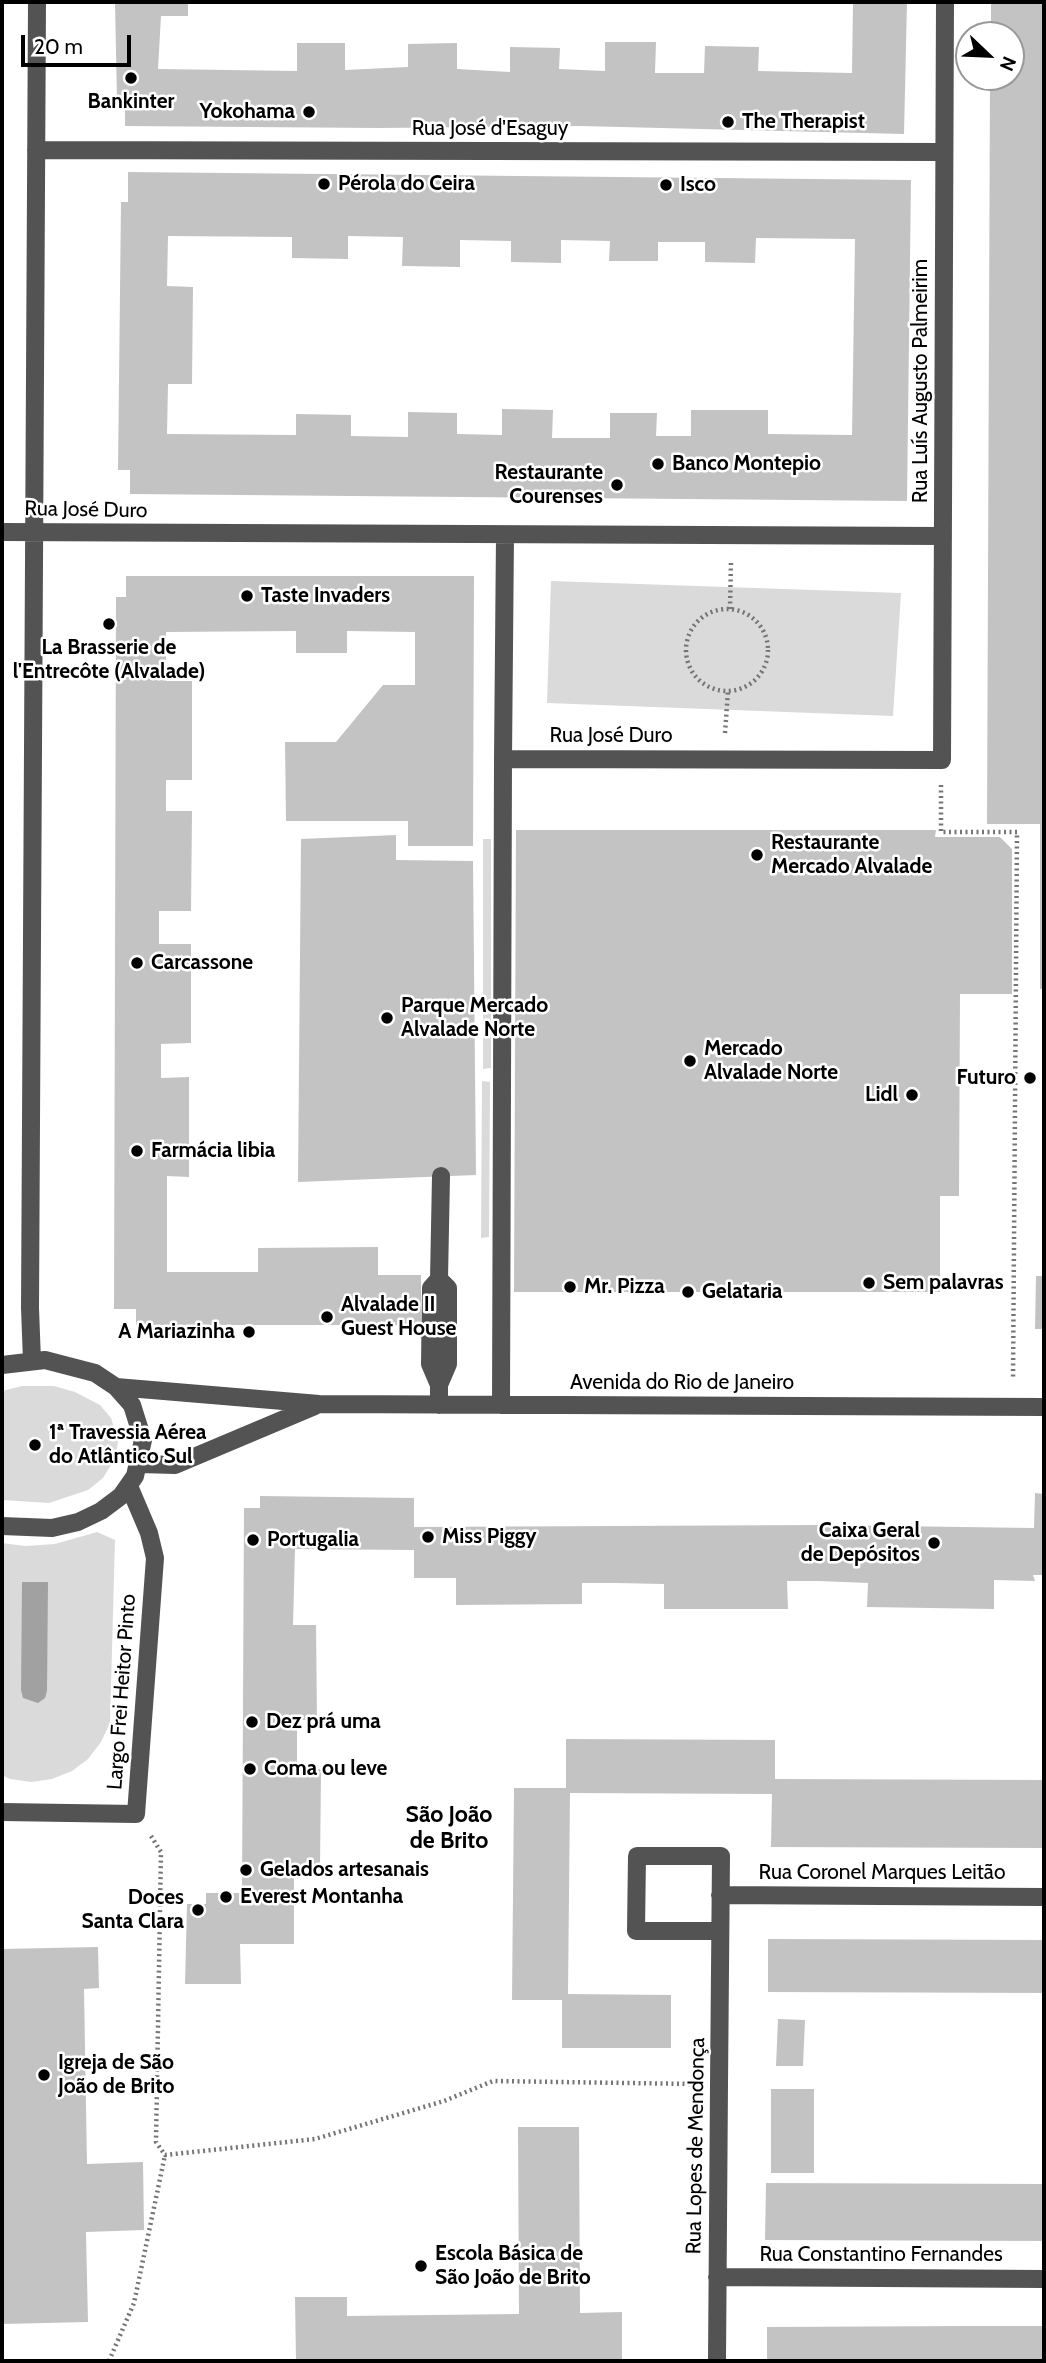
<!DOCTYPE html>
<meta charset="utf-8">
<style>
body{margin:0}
#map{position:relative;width:1046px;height:2363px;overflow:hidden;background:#fff;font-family:Cabin,sans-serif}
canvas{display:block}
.frame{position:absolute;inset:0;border:4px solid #000;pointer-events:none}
.north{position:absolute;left:955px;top:21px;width:70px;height:70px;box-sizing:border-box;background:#fff;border:2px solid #999;border-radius:50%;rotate:113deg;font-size:19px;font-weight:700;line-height:28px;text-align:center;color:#000}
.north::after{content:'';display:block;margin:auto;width:24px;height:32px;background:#000;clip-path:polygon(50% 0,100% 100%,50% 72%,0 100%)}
.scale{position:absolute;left:21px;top:35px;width:110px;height:32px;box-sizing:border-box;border:4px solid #000;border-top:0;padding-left:9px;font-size:21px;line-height:24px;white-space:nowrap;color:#000;-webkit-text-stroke:5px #fff;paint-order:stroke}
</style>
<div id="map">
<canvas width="1046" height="2363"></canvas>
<div class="frame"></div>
<div class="north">N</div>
<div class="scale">20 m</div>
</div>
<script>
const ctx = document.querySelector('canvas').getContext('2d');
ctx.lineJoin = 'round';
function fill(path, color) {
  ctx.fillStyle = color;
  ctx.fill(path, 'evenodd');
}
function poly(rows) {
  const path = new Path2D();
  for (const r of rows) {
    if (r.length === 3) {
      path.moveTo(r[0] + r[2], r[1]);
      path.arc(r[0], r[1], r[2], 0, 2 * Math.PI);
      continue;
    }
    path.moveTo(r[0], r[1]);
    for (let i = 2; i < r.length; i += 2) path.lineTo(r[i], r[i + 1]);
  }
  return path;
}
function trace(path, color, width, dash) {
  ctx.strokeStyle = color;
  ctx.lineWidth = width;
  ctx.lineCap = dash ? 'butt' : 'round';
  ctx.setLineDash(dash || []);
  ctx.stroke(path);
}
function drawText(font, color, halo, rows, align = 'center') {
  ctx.font = font + ' Cabin,sans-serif';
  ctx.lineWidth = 5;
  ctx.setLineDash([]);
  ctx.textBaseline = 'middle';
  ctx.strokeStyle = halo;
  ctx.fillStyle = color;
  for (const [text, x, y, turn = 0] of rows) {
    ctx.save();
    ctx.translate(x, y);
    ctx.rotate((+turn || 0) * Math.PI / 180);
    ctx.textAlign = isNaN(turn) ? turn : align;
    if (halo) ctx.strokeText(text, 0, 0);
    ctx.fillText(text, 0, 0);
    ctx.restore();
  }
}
const green = poly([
 [551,581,901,593,893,716,547,703],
 [483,839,491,839,491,1068,483,1069],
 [482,1081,490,1082,489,1237,481,1238],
 [22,1386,54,1386,75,1392,100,1405,111,1418,118,1441,116,1457,103,1478,88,1490,49,1503,2,1500,2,1391],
 [97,1532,115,1540,110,1723,101,1742,88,1759,72,1771,52,1779,31,1782,10,1779,2,1775,2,1543,25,1546,55,1544]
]);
const water = poly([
 [22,1582,48,1582,47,1691,45,1698,38,1703,23,1698,21,1690]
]);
const building = poly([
 [115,2,188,2,188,16,161,16,158,69,297,71,297,43,345,43,345,70,408,67,408,44,457,43,457,69,510,72,510,47,560,48,559,69,605,71,605,42,656,42,655,73,704,73,705,46,759,47,758,71,852,73,853,2,907,2,904,134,580,126,378,128,125,126,125,102,117,101],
 [991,2,1044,2,1044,989,1040,989,1040,824,987,824,990,77,1011,77,1011,35,991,35],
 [128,172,911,180,907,501,130,494,130,470,118,470,121,202,128,202],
 [168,236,292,237,292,258,348,259,348,236,403,237,402,266,460,267,460,240,511,241,511,262,561,263,561,240,610,241,609,261,658,261,658,242,705,242,705,262,755,263,756,238,855,239,852,435,768,434,768,410,691,410,691,436,656,436,657,413,610,413,610,438,552,438,553,410,502,409,502,435,457,434,457,413,408,412,408,437,351,436,351,415,296,414,296,435,167,434,168,384,192,384,193,287,167,286],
 [126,576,474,576,473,846,408,846,408,821,286,821,285,742,336,742,383,685,415,685,415,632,347,631,347,653,296,653,296,631,166,632,166,681,192,681,192,780,166,780,166,811,192,811,191,911,159,911,159,944,191,944,191,1043,161,1044,161,1078,189,1077,189,1177,167,1176,167,1272,258,1272,258,1248,378,1247,378,1275,421,1275,421,1325,136,1325,136,1309,114,1309,116,597,126,597],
 [516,830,936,830,935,837,1000,837,1012,849,1012,994,960,994,959,1196,940,1196,940,1292,514,1292],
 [396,835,396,860,473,861,476,1175,298,1182,301,839],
 [1036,1276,1044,1276,1044,1329,1035,1329],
 [1035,1493,1044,1494,1044,1575,1033,1575,1035,1581,994,1580,994,1609,867,1607,868,1583,818,1581,787,1581,788,1609,664,1609,664,1584,616,1583,582,1583,582,1604,456,1605,456,1578,414,1578,414,1550,295,1549,293,1625,316,1625,317,1720,297,1720,297,1769,321,1769,320,1868,294,1868,294,1944,240,1944,241,1984,185,1984,187,1904,206,1904,206,1893,242,1893,244,1508,260,1508,260,1496,414,1498,414,1527,819,1525,1034,1528],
 [566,1739,775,1740,775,1779,1044,1780,1044,1848,771,1847,772,1794,570,1793,568,1994,671,1995,671,2048,562,2048,562,2000,512,2000,514,1788,566,1788],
 [768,1939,1044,1940,1044,1993,768,1992],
 [98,1947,99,1988,84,1989,87,2164,143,2162,144,2230,86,2232,88,2322,2,2324,2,1949],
 [778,2019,805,2020,803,2066,776,2066],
 [771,2089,814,2089,814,2173,771,2173],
 [518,2127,579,2127,580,2313,622,2312,622,2361,296,2361,295,2297,347,2297,347,2316,519,2314],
 [766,2183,1044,2184,1044,2241,765,2240],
 [967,2326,1044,2326,1044,2361,767,2361,767,2327]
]);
const path = poly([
 [727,650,41],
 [730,609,731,561],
 [725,733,728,691],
 [941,785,941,832,1017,832,1013,1380],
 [151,1836,161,1852,156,2142,165,2155,315,2139,444,2101,493,2081,694,2084],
 [109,2361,134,2303,165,2155]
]);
const minor = poly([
 [36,150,944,152],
 [2,532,943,536],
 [505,535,503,759,942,760,945,2],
 [32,1361,30,1308,37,2],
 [2,1365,45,1360,95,1373,116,1387,132,1405,143,1440,135,1476,121,1496,101,1511,78,1522,52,1528,2,1526],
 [439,1385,448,1364,448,1288,439,1279],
 [116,1387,319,1404,1044,1407],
 [439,1405,439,1385,430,1364,431,1288,439,1279,441,1176],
 [501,1405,503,759],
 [140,1464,175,1465,315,1406],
 [2,1812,136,1814,155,1558,149,1533,129,1486],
 [720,1895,1044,1897],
 [717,2277,1044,2279],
 [717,2361,719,2084,721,1856,637,1856,636,1931,720,1931]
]);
const markers = [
 [131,78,7,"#000"],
 [309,112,7,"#000"],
 [728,122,7,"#000"],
 [324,184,7,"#000"],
 [666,185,7,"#000"],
 [658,464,7,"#000"],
 [617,485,7,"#000"],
 [247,596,7,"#000"],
 [109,624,7,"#000"],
 [757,855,7,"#000"],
 [137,963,7,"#000"],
 [387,1018,7,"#000"],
 [690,1061,7,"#000"],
 [1030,1078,7,"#000"],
 [912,1095,7,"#000"],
 [137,1151,7,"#000"],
 [869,1283,7,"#000"],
 [570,1287,7,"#000"],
 [688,1292,7,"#000"],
 [327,1317,7,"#000"],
 [249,1332,7,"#000"],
 [35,1445,7,"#000"],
 [428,1537,7,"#000"],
 [253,1540,7,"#000"],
 [934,1543,7,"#000"],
 [252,1722,7,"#000"],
 [250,1769,7,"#000"],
 [246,1870,7,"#000"],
 [226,1897,7,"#000"],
 [198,1910,7,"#000"],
 [44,2075,7,"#000"],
 [421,2266,7,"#000"]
];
const poiNames = [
 ["Bankinter",131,102,"center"],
 ["Yokohama",295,112,"right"],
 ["The Therapist",742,122],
 ["Pérola do Ceira",338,184],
 ["Isco",680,185],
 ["Banco Montepio",672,464],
 ["Restaurante",603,473,"right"],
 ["Courenses",603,497,"right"],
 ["Taste Invaders",261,596],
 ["La Brasserie de",109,648,"center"],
 ["l'Entrecôte (Alvalade)",109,672,"center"],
 ["Restaurante",771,843],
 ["Mercado Alvalade",771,867],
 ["Carcassone",151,963],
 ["Parque Mercado",401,1006],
 ["Alvalade Norte",401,1030],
 ["Mercado",704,1049],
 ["Alvalade Norte",704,1073],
 ["Futuro",1016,1078,"right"],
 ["Lidl",898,1095,"right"],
 ["Farmácia libia",151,1151],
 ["Sem palavras",883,1283],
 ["Mr. Pizza",584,1287],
 ["Gelataria",702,1292],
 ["Alvalade II",341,1305],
 ["Guest House",341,1329],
 ["A Mariazinha",235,1332,"right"],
 ["1ª Travessia Aérea",49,1433],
 ["do Atlântico Sul",49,1457],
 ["Caixa Geral",920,1531,"right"],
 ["de Depósitos",920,1555,"right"],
 ["Miss Piggy",442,1537],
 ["Portugalia",267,1540],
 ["Dez prá uma",266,1722],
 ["Coma ou leve",264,1769],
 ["Gelados artesanais",260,1870],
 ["Everest Montanha",240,1897],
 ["Doces",184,1898,"right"],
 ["Santa Clara",184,1922,"right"],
 ["Igreja de São",58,2063],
 ["João de Brito",58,2087],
 ["Escola Básica de",435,2254],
 ["São João de Brito",435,2278]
];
const streetNames = [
 ["Rua José d'Esaguy",490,129],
 ["Rua Luís Augusto Palmeirim",921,381,-90],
 ["Rua José Duro",86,510,1],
 ["Rua José Duro",611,736],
 ["Avenida do Rio de Janeiro",682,1383],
 ["Largo Frei Heitor Pinto",122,1692,-86],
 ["Rua Coronel Marques Leitão",882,1873],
 ["Rua Lopes de Mendonça",696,2146,-89],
 ["Rua Constantino Fernandes",881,2255]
];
const neighbourhoodNames = [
 ["São João",449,1815],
 ["de Brito",449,1841]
];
fill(green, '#dadada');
fill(water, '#a1a1a1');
fill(building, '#c3c3c3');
trace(path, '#757575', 4.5, [2, 3.5]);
trace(minor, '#535353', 18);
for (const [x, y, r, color] of markers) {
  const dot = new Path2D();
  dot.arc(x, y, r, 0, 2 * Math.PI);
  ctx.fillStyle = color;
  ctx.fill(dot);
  trace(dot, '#fff', 2.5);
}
drawText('bold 21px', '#000', '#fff', poiNames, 'left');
drawText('21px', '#000', '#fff', streetNames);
drawText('bold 23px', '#000', '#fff', neighbourhoodNames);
</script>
